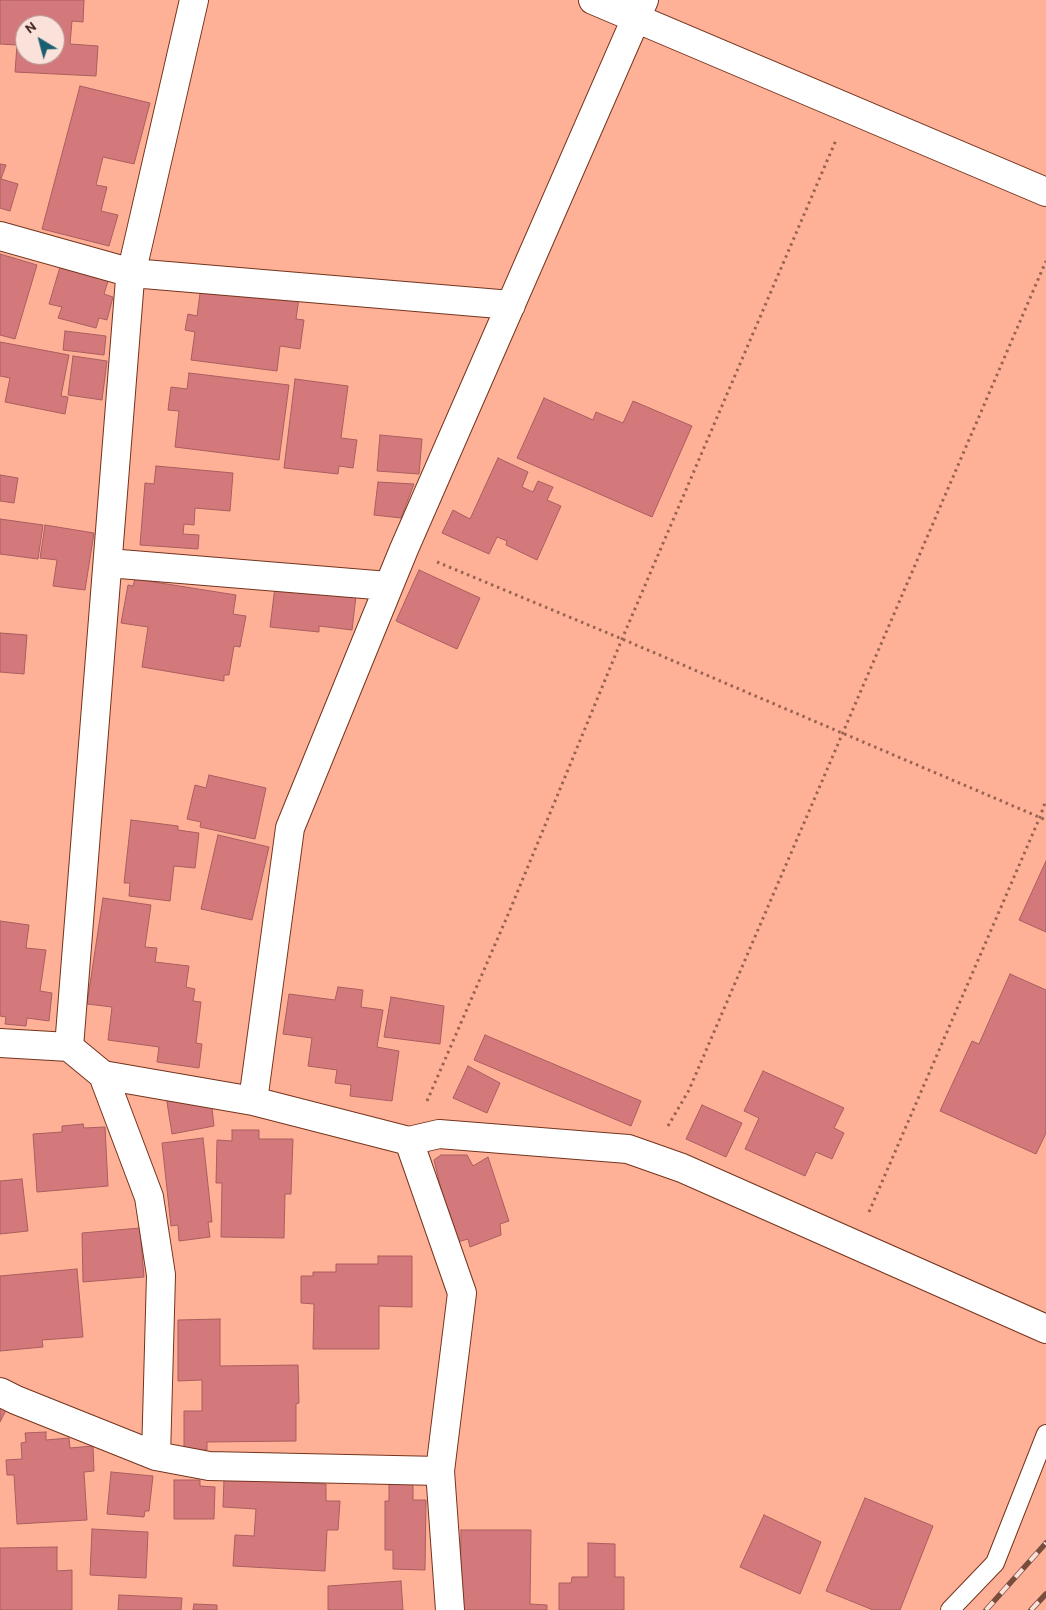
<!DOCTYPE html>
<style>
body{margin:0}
#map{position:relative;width:1046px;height:1610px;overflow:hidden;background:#ffb197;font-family:Overpass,sans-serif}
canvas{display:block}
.north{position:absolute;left:15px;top:15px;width:50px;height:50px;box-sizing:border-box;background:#fae1d9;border:1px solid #af948b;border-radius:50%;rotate:323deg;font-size:14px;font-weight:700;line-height:20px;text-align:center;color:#3e2017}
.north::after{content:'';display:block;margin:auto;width:18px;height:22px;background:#1a5f71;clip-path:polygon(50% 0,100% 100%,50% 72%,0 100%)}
</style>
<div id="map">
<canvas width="1046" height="1610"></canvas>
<div class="north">N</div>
</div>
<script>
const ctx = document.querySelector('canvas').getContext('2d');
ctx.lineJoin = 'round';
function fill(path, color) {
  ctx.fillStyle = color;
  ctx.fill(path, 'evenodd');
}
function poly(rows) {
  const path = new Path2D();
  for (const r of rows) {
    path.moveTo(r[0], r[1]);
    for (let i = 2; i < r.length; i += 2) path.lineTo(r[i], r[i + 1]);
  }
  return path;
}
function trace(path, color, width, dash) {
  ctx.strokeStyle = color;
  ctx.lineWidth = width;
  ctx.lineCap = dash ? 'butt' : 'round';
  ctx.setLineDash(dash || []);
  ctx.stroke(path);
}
const building = poly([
 [0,0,84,0,83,22,72,21,70,44,98,46,96,76,15,72,17,45,0,44,0,0],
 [25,25,55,25,55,55,25,55,25,25],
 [80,86,150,103,134,164,103,157,96,185,107,187,101,211,118,215,109,246,42,229,80,86],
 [0,164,6,165,1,179,18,184,10,211,0,208,0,164],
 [0,254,37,265,15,339,0,335,0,254],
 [60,267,108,281,104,294,113,297,107,320,99,318,96,328,58,318,62,307,49,304,60,267],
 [201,286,299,298,296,319,304,320,300,349,280,346,277,371,191,360,195,332,185,330,188,314,197,316,201,286],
 [65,331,106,336,104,355,63,350,65,331],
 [0,342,69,355,61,396,68,397,65,414,5,402,10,378,0,376,0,342],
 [73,356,107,361,102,400,68,395,73,356],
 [189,373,289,385,279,460,175,447,179,411,168,410,171,387,187,389,189,373],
 [295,379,348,386,341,438,357,440,353,468,339,466,338,474,284,468,295,379],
 [544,398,593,420,596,412,623,423,633,401,692,426,652,517,517,458,544,398],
 [380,435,422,439,419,474,377,471,380,435],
 [498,458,528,472,522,487,533,492,538,481,553,487,547,500,561,506,537,560,506,545,507,541,497,537,489,554,442,533,453,510,470,519,498,458],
 [156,466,233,473,230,511,195,508,194,525,184,524,183,534,199,535,198,549,140,545,145,483,154,484,156,466],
 [0,475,18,478,14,503,0,501,0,475],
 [378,482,414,484,401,518,374,515,378,482],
 [0,519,43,525,38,559,0,554,0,519],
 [45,525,94,533,85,590,53,586,57,560,40,558,45,525],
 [419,570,480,598,457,649,396,621,419,570],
 [135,579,236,595,233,614,246,616,240,647,234,646,229,675,224,675,224,681,142,667,148,627,121,623,128,585,133,586,135,579],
 [275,587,356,596,352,630,319,626,319,632,270,627,275,587],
 [0,633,27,635,24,674,0,672,0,633],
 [209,775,266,788,255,839,200,827,201,822,187,819,195,785,206,788,209,775],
 [131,820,178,826,178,830,199,833,195,868,174,866,170,901,129,896,130,883,124,883,131,820],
 [218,835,269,847,252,920,201,909,218,835],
 [1046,861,1046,932,1019,920,1046,861],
 [103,898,151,905,145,947,157,948,155,962,189,966,186,987,195,989,193,1001,201,1002,196,1043,202,1044,199,1068,157,1062,159,1047,108,1040,112,1007,87,1004,103,898],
 [0,921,29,925,26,948,46,950,40,991,52,993,49,1021,27,1018,26,1026,5,1024,6,1017,0,1016,0,921],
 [1010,974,1046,990,1046,1133,1036,1154,940,1111,972,1041,979,1044,1010,974],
 [338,987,363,990,361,1007,383,1010,377,1047,399,1051,392,1101,350,1096,351,1085,335,1083,337,1070,308,1066,312,1038,283,1034,289,994,335,1000,338,987],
 [391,997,444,1006,440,1044,384,1037,391,997],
 [485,1035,641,1101,631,1126,474,1060,485,1035],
 [468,1066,500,1083,487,1113,453,1098,468,1066],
 [763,1071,844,1108,834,1128,844,1133,832,1159,816,1152,805,1176,745,1149,759,1118,744,1111,763,1071],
 [166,1096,212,1108,214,1126,172,1134,166,1096],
 [702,1105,742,1123,726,1157,686,1139,702,1105],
 [83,1124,84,1128,105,1127,108,1186,37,1192,33,1134,62,1132,62,1126,83,1124],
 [232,1130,259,1130,259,1139,293,1139,291,1194,285,1194,284,1238,221,1237,222,1183,216,1183,217,1140,232,1141,232,1130],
 [203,1138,212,1222,208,1222,210,1237,179,1241,178,1225,171,1226,162,1143,203,1138],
 [441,1155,467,1155,473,1166,488,1157,509,1221,500,1224,501,1235,470,1247,468,1239,454,1243,434,1160,441,1155],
 [22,1179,28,1231,0,1234,0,1181,22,1179],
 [140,1228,144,1277,83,1282,82,1233,140,1228],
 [378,1256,412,1256,412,1307,379,1306,379,1349,313,1349,314,1304,301,1303,301,1276,313,1276,313,1272,336,1272,336,1264,378,1264,378,1256],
 [77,1269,83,1337,42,1340,43,1347,0,1351,0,1276,77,1269],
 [220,1319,220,1366,298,1365,299,1403,296,1404,296,1441,207,1442,207,1450,184,1451,184,1411,202,1411,202,1380,178,1381,178,1320,220,1319],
 [0,1407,6,1410,0,1422,0,1407],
 [46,1432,46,1440,69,1438,70,1448,93,1446,94,1471,84,1472,87,1520,17,1524,14,1475,7,1475,6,1460,22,1459,21,1443,26,1442,25,1433,46,1432],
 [111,1472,153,1476,149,1511,145,1511,144,1517,107,1514,111,1472],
 [224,1479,326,1484,326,1501,340,1501,338,1530,327,1530,325,1571,233,1566,235,1535,254,1536,256,1509,223,1507,224,1479],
 [174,1480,200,1480,200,1486,215,1487,214,1519,174,1519,174,1480],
 [389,1484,413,1484,413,1500,426,1500,425,1570,393,1569,393,1550,385,1550,385,1501,389,1501,389,1484],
 [865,1498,933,1526,900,1610,873,1610,826,1591,865,1498],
 [764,1515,821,1542,800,1594,740,1567,764,1515],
 [92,1529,148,1532,146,1578,90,1575,92,1529],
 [461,1530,531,1530,530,1604,547,1605,547,1610,460,1610,461,1530],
 [588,1543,615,1544,615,1577,624,1577,624,1610,559,1610,559,1583,571,1583,572,1577,588,1577,588,1543],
 [57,1547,57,1571,72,1570,72,1610,0,1610,0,1548,57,1547],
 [401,1581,403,1610,328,1610,328,1586,401,1581],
 [119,1595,182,1598,181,1610,118,1610,119,1595],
 [194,1604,217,1605,217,1610,193,1610,194,1604]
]);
const path = poly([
 [437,562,622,639,1046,820],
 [427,1101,510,910,622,639,836,140],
 [668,1126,689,1090,1046,261],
 [869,1212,1040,817,1046,800]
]);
const service = poly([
 [950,1610,995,1563,1046,1434]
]);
const minor = poly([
 [593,0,1046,192],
 [0,236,132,273,511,305],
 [108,563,388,586],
 [0,1043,69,1047,103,1075,149,1197,161,1275,156,1456],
 [69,1047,130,279,194,0],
 [103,1075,253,1101,409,1141,439,1134,628,1149,682,1168,1046,1329],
 [253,1101,290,828,404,549,644,0],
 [409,1141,462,1293,440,1471,450,1610],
 [0,1392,16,1400,156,1456,209,1466,440,1471]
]);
const rail = poly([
 [986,1610,1046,1543],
 [1031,1610,1046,1594]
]);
fill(building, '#d4797b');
trace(building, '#a95e5f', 1);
trace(service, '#75341d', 20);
trace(minor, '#75341d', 30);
trace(path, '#986352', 3, [2.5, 4]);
trace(service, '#fff', 18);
trace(minor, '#fff', 28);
trace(rail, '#794d3e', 5.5);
trace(rail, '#fae1d9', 4, [11]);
</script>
